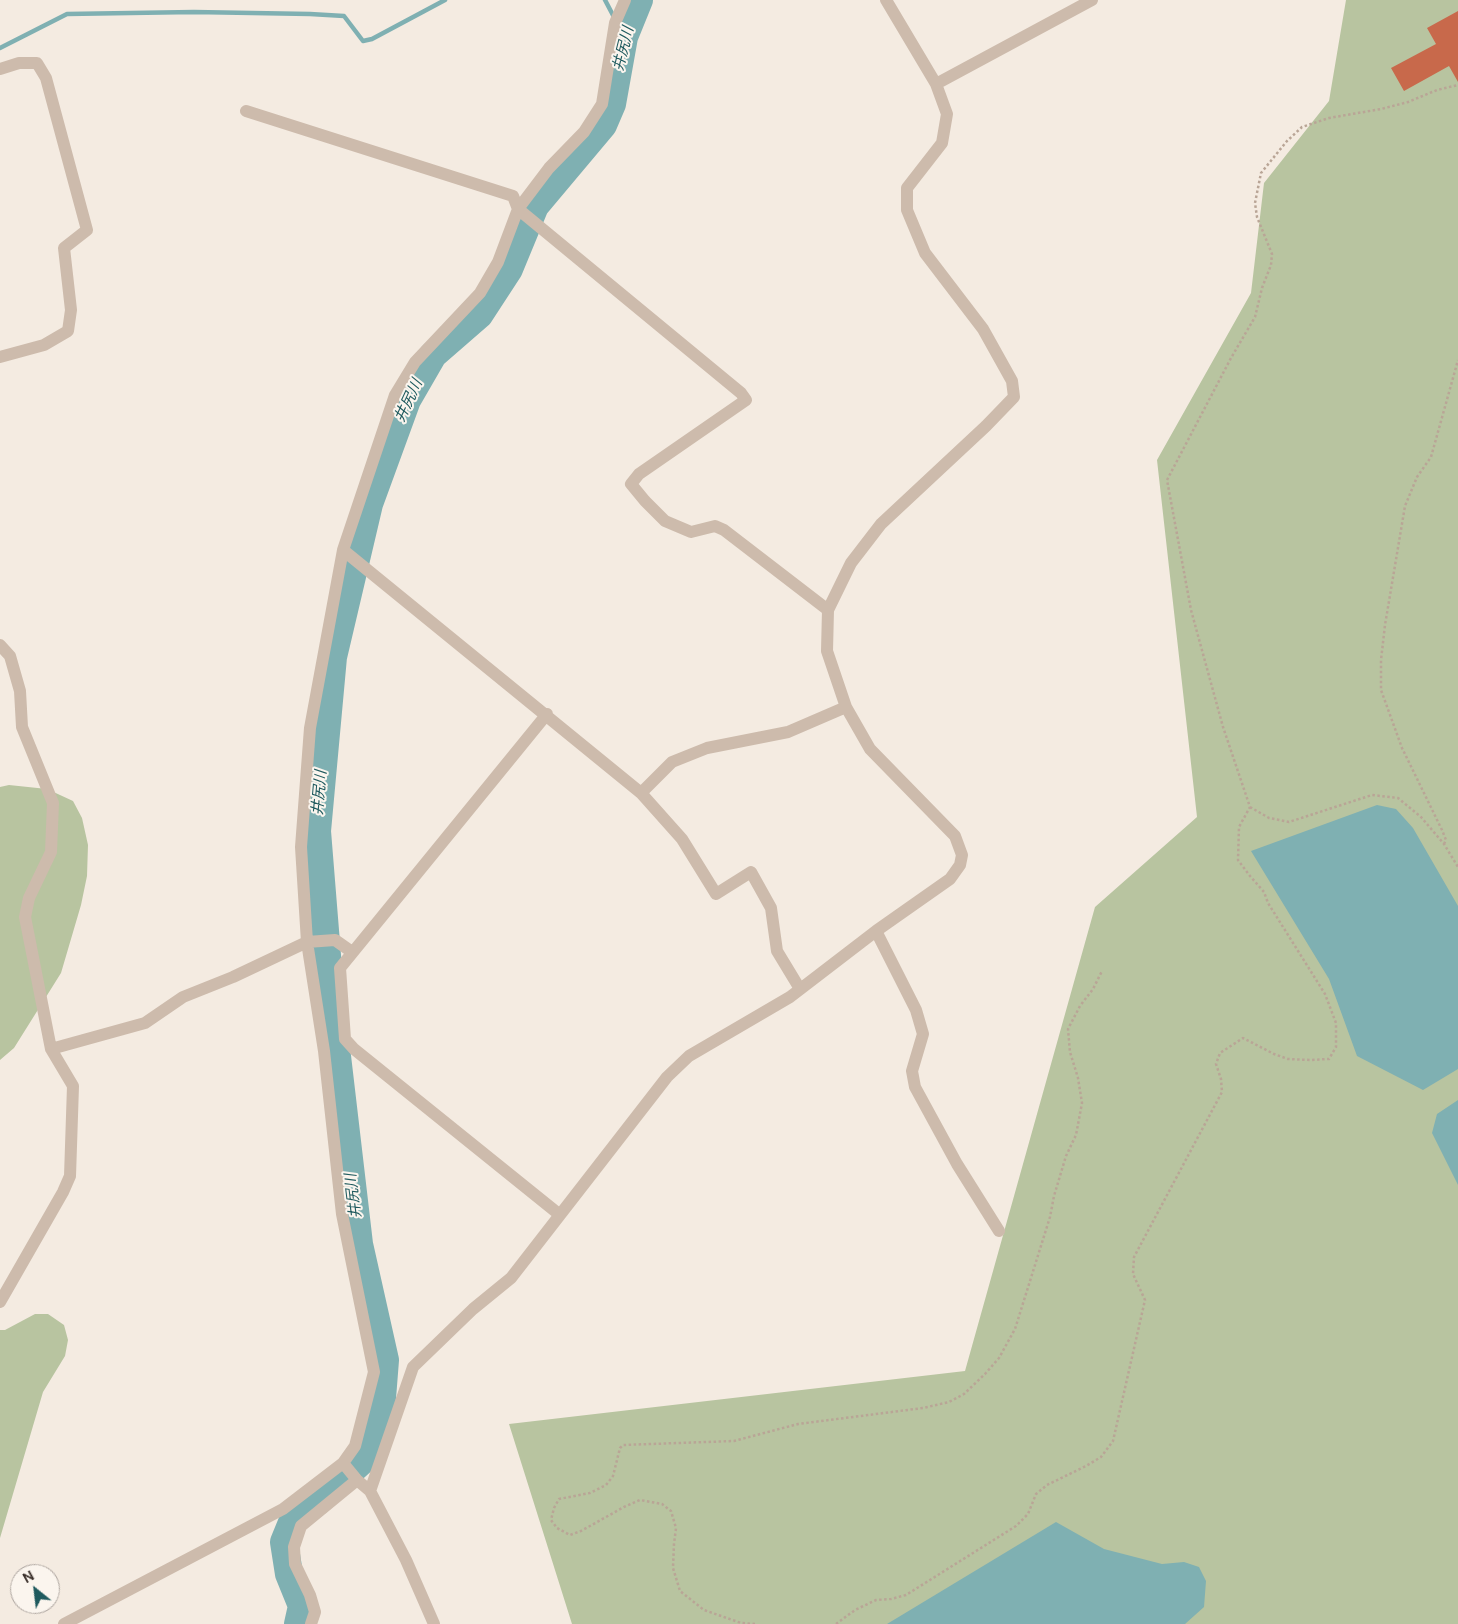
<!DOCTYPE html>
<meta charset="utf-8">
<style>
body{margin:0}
#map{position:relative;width:1458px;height:1624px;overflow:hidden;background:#f4ebe1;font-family:"DM Sans",sans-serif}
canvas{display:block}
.north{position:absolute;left:10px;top:1564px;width:50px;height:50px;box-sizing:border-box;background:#fbf5ee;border:1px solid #aea6a0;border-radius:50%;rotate:331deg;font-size:14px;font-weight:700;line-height:20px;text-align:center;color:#3b302b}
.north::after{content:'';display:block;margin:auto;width:18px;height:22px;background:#1f5a5e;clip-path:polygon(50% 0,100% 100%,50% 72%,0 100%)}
</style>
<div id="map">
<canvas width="1458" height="1624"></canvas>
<div class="north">N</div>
</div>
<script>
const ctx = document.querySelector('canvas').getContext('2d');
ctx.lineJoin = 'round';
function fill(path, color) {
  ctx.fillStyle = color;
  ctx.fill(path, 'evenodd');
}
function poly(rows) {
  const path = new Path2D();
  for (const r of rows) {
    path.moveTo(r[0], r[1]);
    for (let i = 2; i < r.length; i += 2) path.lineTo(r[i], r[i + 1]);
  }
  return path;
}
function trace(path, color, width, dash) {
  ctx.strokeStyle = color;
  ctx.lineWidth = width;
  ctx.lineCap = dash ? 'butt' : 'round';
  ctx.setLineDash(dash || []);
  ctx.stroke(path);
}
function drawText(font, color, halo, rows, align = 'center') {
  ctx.font = font + ' "DM Sans","Noto Sans JP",sans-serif';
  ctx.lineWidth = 4;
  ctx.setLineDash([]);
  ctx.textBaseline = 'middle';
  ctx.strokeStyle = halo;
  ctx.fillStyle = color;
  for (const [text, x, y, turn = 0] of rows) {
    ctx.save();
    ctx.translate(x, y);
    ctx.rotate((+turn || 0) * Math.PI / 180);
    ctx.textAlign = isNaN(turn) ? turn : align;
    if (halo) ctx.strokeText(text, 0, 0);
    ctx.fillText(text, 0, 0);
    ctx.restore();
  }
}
const green = poly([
 [1346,0,1458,0,1458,1624,572,1624,509,1424,965,1371,1095,907,1197,817,1157,460,1251,293,1264,183,1329,101],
 [9,785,47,789,73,801,82,818,88,845,87,876,81,905,61,973,14,1048,0,1060,0,787],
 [35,1314,48,1314,64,1325,68,1340,65,1356,43,1392,0,1538,0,1330,5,1330]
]);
const water = poly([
 [1377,805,1396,809,1413,828,1458,906,1458,1069,1423,1090,1357,1056,1329,979,1251,851],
 [1458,1100,1458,1185,1432,1133,1437,1114],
 [1056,1522,1104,1549,1162,1564,1184,1562,1199,1567,1206,1581,1204,1607,1185,1624,887,1624]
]);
const stream = poly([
 [605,0,615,19],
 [618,25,624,37],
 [0,48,67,14,194,12,310,14,344,16,363,41,372,39,445,0]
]);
const river = poly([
 [298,1624,302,1606,289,1574,284,1542,293,1520,318,1501,364,1459,381,1411,385,1360,359,1244,331,1005,317,831,333,657,369,504,407,400,433,355,479,315,509,269,535,206,603,125,612,104,624,37,639,0]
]);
const building = poly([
 [1458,11,1458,82,1449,66,1404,91,1391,68,1436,44,1427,28]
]);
const path = poly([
 [1250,807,1269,818,1289,822,1372,795,1398,798,1421,817,1444,844,1458,867],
 [1444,844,1446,840,1442,830,1402,748,1381,690,1381,660,1385,625,1405,506,1417,477,1431,457,1458,360],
 [755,1624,741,1623,704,1610,680,1591,673,1568,674,1544,676,1528,671,1511,662,1504,640,1500,624,1507,581,1531,570,1535,557,1528,551,1520,554,1508,559,1499,590,1493,606,1485,613,1476,620,1448,623,1445,734,1441,798,1424,923,1408,949,1402,964,1394,985,1374,999,1358,1015,1329,1050,1217,1054,1196,1066,1156,1076,1135,1082,1103,1078,1078,1070,1052,1068,1029,1080,1006,1093,989,1102,971],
 [836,1624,855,1610,876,1600,891,1599,906,1595,1016,1526,1028,1514,1036,1494,1047,1485,1086,1466,1101,1457,1113,1441,1145,1300,1133,1274,1134,1257,1222,1092,1221,1079,1216,1064,1220,1053,1243,1038,1274,1054,1288,1059,1310,1060,1329,1059,1336,1047,1336,1023,1325,994,1268,903,1264,892,1250,876,1238,860,1239,827,1250,807,1223,727,1191,610,1167,480,1231,358,1255,317,1262,288,1271,265,1272,254,1257,217,1255,203,1261,173,1287,141,1302,127,1329,118,1381,109,1408,102,1437,90,1458,85]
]);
const minor = poly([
 [0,69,19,63,37,63,46,78,87,230,64,248,71,310,68,331,44,345,0,357],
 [936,84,1092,0],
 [246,111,513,196,518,209,741,393,746,400,639,474,631,484,645,501,665,521,691,532,715,526,724,530,828,610],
 [343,550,641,793,682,839,716,894,751,872,771,908,777,951,800,989],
 [0,645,10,656,20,691,22,727,53,803,51,852,29,898,25,917,51,1049,73,1086,70,1176,63,1192,0,1302],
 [547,714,340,968,345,1039,354,1049,560,1215],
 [641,793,672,762,707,748,788,732,846,707],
 [876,931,916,1010,923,1034,912,1071,915,1087,957,1164,999,1231],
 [51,1049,145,1023,183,997,233,977,307,942,335,940,352,952],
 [343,1463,357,1480,370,1491,406,1560,434,1624],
 [370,1491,413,1367,473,1309,511,1278,667,1077,689,1056,790,997,876,931,950,879,960,865,962,855,955,836,870,749,846,707,827,651,828,610,851,563,881,524,986,426,1014,397,1012,381,983,329,925,253,907,210,907,188,942,143,947,114,936,84,886,0],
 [64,1624,283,1509,343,1463,355,1446,374,1372,342,1214,324,1051,307,942,301,847,310,728,343,550,395,395,415,362,480,293,498,262,518,209,549,168,584,132,602,104,615,23,625,0],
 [311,1624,315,1612,310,1595,295,1564,294,1547,301,1526,357,1480]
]);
const waterNames = [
 ["井尻川",624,49,-76],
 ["井尻川",409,401,-65],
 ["井尻川",320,793,-85],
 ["井尻川",354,1196,-97]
];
fill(green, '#b8c4a0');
fill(water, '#7fb0b2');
trace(stream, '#7fb0b2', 4.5);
trace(river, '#7fb0b2', 28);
fill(building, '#c8694b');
trace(path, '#b9a596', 2.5, [2.5, 2.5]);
trace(minor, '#cdbbac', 12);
drawText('italic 15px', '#1f5a5e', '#fbf5ee', waterNames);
</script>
